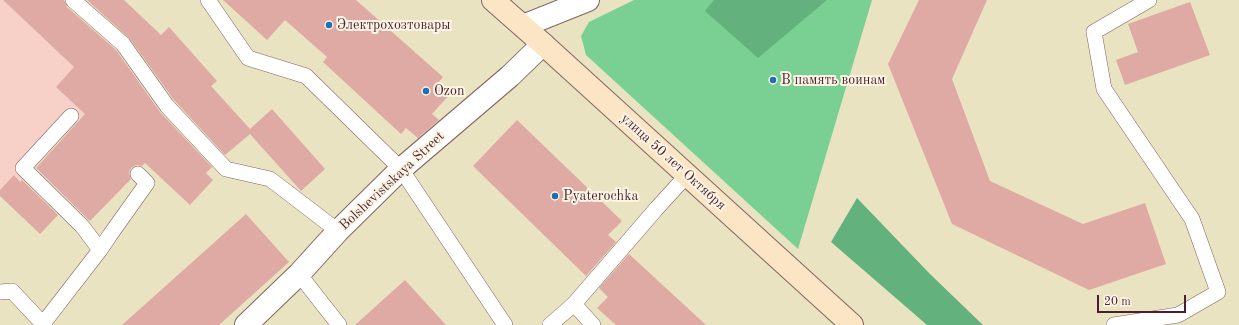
<!DOCTYPE html>
<meta charset="utf-8">
<style>
body{margin:0}
#map{position:relative;width:1239px;height:325px;overflow:hidden;background:#eae3c2;font-family:"Old Standard TT",serif}
canvas{display:block}
.scale{position:absolute;left:1097px;top:295px;width:89px;height:18px;box-sizing:border-box;border:2px solid #4a1f2b;border-top:0;padding-left:5px;font-size:12px;line-height:14px;white-space:nowrap;color:#4a1f2b;-webkit-text-stroke:3px #fcf5e5;paint-order:stroke}
</style>
<div id="map">
<canvas width="1239" height="325"></canvas>
<div class="scale">20 m</div>
</div>
<script>
const ctx = document.querySelector('canvas').getContext('2d');
ctx.lineJoin = 'round';
function fill(path, color) {
  ctx.fillStyle = color;
  ctx.fill(path, 'evenodd');
}
function poly(rows) {
  const path = new Path2D();
  for (const r of rows) {
    path.moveTo(r[0], r[1]);
    for (let i = 2; i < r.length; i += 2) path.lineTo(r[i], r[i + 1]);
  }
  return path;
}
function trace(path, color, width, dash) {
  ctx.strokeStyle = color;
  ctx.lineWidth = width;
  ctx.lineCap = dash ? 'butt' : 'round';
  ctx.setLineDash(dash || []);
  ctx.stroke(path);
}
function drawText(font, color, halo, rows, align = 'center') {
  ctx.font = font + ' "Old Standard TT",serif';
  ctx.lineWidth = 4;
  ctx.setLineDash([]);
  ctx.textBaseline = 'middle';
  ctx.strokeStyle = halo;
  ctx.fillStyle = color;
  for (const [text, x, y, turn = 0] of rows) {
    ctx.save();
    ctx.translate(x, y);
    ctx.rotate((+turn || 0) * Math.PI / 180);
    ctx.textAlign = isNaN(turn) ? turn : align;
    if (halo) ctx.strokeText(text, 0, 0);
    ctx.fillText(text, 0, 0);
    ctx.restore();
  }
}
const built = poly([
 [0,0,3,0,74,67,56,87,85,114,20,182,14,176,0,190]
]);
const green = poly([
 [634,0,872,0,798,249,586,55,581,36,589,22]
]);
const forest = poly([
 [714,0,827,0,758,58,705,11],
 [857,198,930,274,983,325,927,325,831,242]
]);
const building = poly([
 [3,0,64,0,67,7,116,50,160,112,212,167,206,173,213,180,190,205,145,163,142,166,136,165,131,168,129,172,131,179,90,221,36,168,85,114,56,87,74,67],
 [87,0,124,0,161,35,169,27,217,81,211,86,250,129,272,109,325,169,301,191,250,134,225,155,174,100,130,39],
 [223,0,356,0,443,77,438,83,450,94,432,114,439,120,418,138,406,128,401,134,323,62,327,57,285,20,267,40],
 [919,0,987,0,952,79,990,181,1083,224,1145,203,1166,264,1089,290,952,224,888,64],
 [1190,2,1210,55,1125,85,1116,60,1138,52,1128,24],
 [517,120,622,221,608,235,616,242,586,276,473,166],
 [14,175,20,182,22,180,58,215,40,234,0,196,0,190],
 [246,214,289,262,219,325,122,325],
 [629,254,706,325,616,325,597,308,608,297,599,288],
 [405,280,446,325,355,325]
]);
const service = poly([
 [73,0,123,44,167,106,226,169,270,179,338,231],
 [208,0,248,58,306,76,401,169,505,325],
 [71,116,23,168,82,226,100,250],
 [299,274,339,325],
 [0,292,12,291,43,324,45,325],
 [574,304,657,208,688,174],
 [42,325,100,250,110,235,147,183,138,174],
 [550,325,574,304,593,325],
 [1114,325,1178,315,1218,292,1192,219,1104,89,1094,32,1149,0]
]);
const minor = poly([
 [523,26,588,0],
 [246,325,299,274,338,231,401,169,510,76,543,44]
]);
const secondary = poly([
 [493,0,543,44,852,325]
]);
const markers = [
 [329,25,4,"#1f6fb2"],
 [773,80,4,"#1f6fb2"],
 [426,91,4,"#1f6fb2"],
 [555,196,4,"#1f6fb2"]
];
const poiNames = [
 ["Электрохозтовары",337,25],
 ["В память воинам",781,80],
 ["Ozon",434,91],
 ["Pyaterochka",563,196]
];
const streetNames = [
 ["улица 50 лет Октября",673,162,42],
 ["Bolshevistskaya Street",392,181,-43]
];
fill(built, '#f7d1c8');
fill(green, '#7acf93');
fill(forest, '#63b27d');
fill(building, '#dfa9a4');
trace(service, '#826460', 16);
trace(minor, '#826460', 24);
trace(secondary, '#826460', 24);
trace(service, '#fff', 15);
trace(minor, '#fff', 22);
trace(secondary, '#fce5c4', 22);
for (const [x, y, r, color] of markers) {
  const dot = new Path2D();
  dot.arc(x, y, r, 0, 2 * Math.PI);
  ctx.fillStyle = color;
  ctx.fill(dot);
  trace(dot, '#fcf5e5', 1.5);
}
drawText('14px', '#4a1f2b', '#fcf5e5', poiNames, 'left');
drawText('14px', '#4a1f2b', '#fcf5e5', streetNames);
</script>
